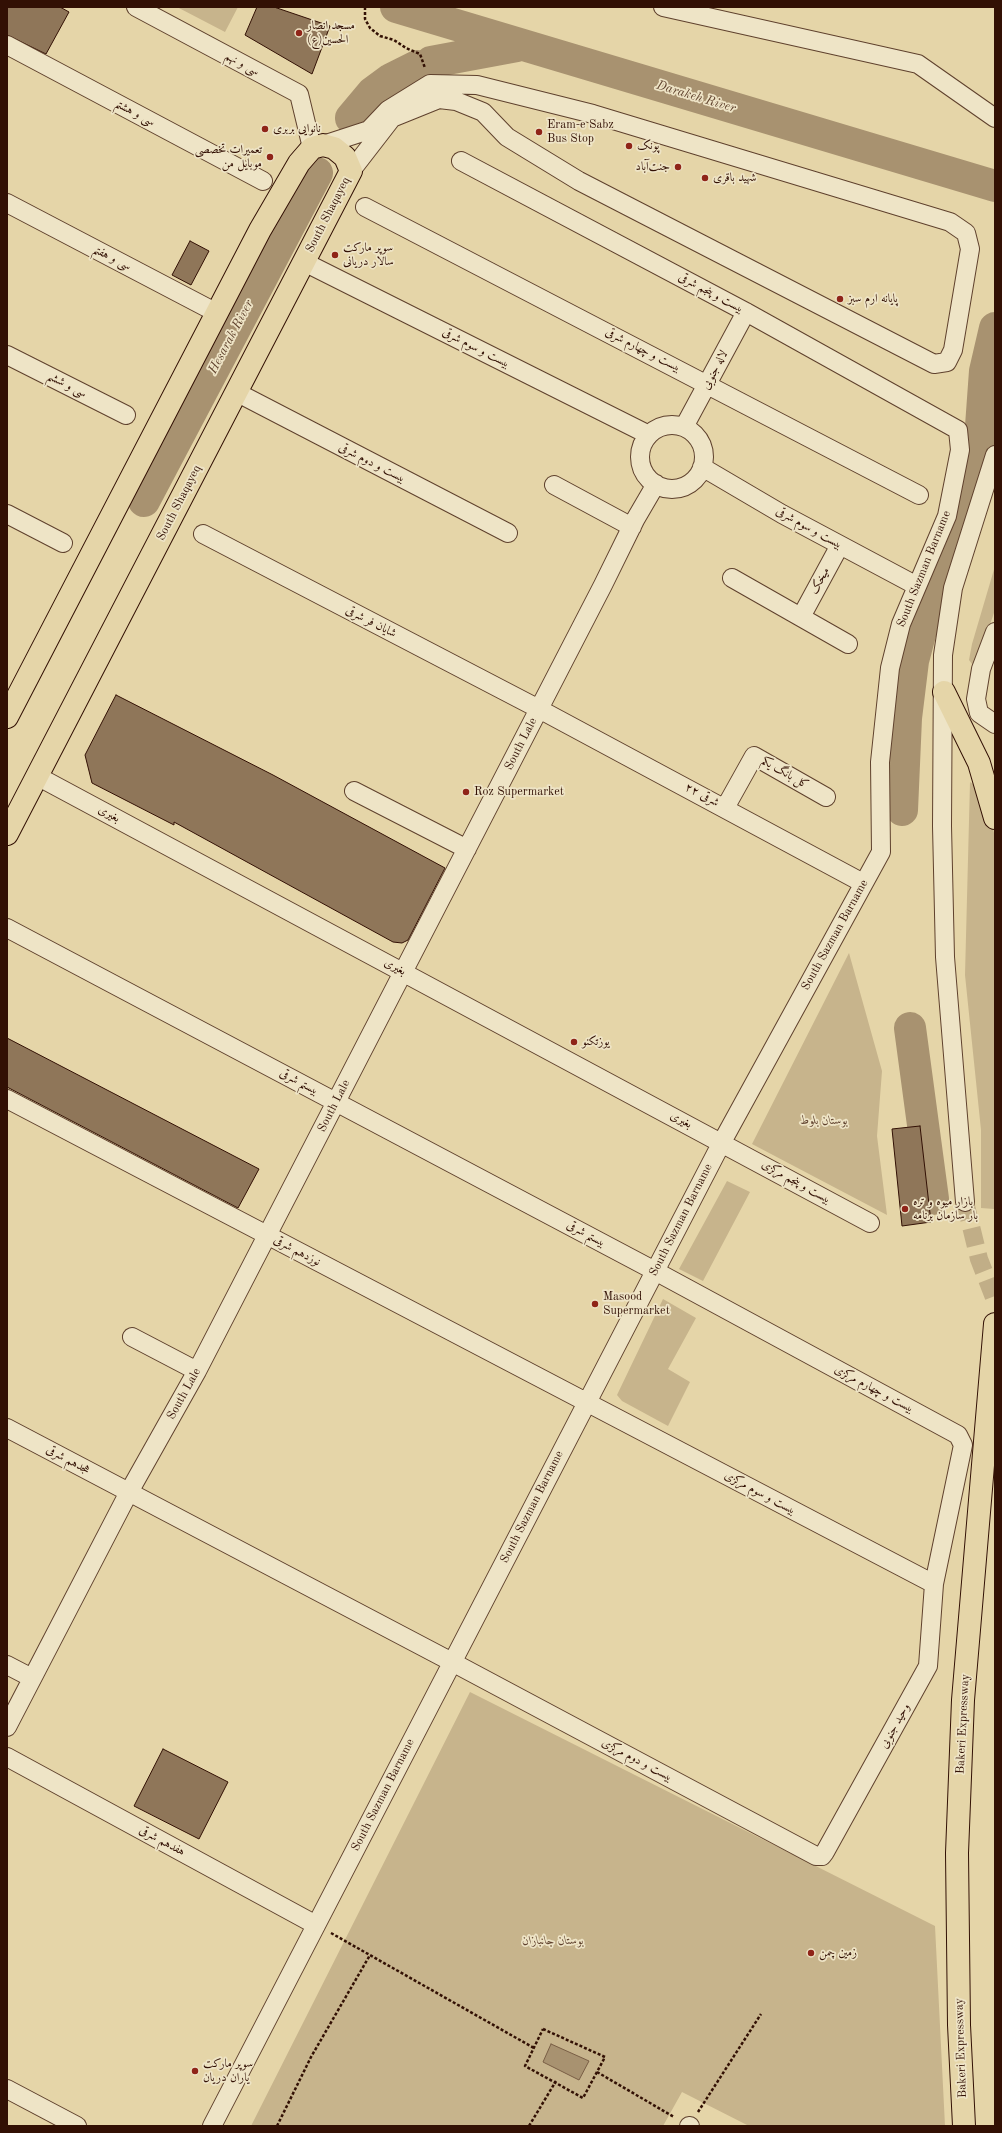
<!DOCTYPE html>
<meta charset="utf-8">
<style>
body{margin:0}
#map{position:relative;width:1002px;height:2133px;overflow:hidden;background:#e5d5a8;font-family:"Old Standard TT",serif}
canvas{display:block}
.frame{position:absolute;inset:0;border:8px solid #321004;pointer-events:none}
</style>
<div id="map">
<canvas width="1002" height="2133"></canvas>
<div class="frame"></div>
</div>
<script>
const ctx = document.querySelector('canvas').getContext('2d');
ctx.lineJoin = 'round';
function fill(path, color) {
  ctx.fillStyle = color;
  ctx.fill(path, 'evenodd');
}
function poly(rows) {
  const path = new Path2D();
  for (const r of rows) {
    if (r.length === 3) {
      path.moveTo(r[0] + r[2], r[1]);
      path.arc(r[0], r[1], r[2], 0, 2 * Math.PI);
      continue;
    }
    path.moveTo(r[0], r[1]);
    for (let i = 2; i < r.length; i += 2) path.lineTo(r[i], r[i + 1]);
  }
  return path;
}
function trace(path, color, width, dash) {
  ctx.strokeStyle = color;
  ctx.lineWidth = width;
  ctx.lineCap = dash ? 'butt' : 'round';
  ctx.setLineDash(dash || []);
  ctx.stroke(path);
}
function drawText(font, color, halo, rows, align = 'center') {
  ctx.font = font + ' "Old Standard TT",Amiri,serif';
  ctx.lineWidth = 3.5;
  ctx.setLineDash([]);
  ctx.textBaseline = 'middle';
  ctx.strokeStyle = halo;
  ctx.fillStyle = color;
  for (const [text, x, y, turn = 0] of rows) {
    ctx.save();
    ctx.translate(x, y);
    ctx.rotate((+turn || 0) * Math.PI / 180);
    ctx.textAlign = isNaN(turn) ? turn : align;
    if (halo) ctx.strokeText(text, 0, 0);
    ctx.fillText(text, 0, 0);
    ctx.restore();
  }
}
const green = poly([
 [177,7,238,7,225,32],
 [995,566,995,610,975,668,969,660,972,644],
 [970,782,984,792,995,837,994,1209,981,1208,981,1130,965,975],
 [849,953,882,1071,877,1136,887,1215,752,1144],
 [727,1181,750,1192,703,1281,679,1269],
 [663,1299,696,1318,668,1369,690,1382,668,1426,622,1401,617,1395],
 [470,1692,935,1926,945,2126,749,2126,682,2092,663,2126,251,2126]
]);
const water = poly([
 [551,2044,589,2061,579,2080,543,2062,551,2044]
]);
const river = poly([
 [396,7,995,186],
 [431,62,517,46],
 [351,118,372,93,391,79,417,66],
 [144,501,317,173],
 [902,810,906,718,913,661,929,600,969,502,978,468,985,371,995,328],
 [910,1028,933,1199]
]);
const building = poly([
 [7,7,60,7,69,12,46,54,7,35,7,7],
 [257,7,274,7,330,26,312,74,245,35,257,7],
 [190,241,209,251,191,285,172,275,190,241],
 [116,695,273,775,445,868,408,940,402,943,393,942,174,822,174,825,92,783,85,755,116,695],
 [7,1038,259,1169,238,1208,7,1087,7,1038],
 [920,1126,931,1222,902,1226,892,1129,920,1126],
 [163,1749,228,1782,199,1839,134,1806,163,1749]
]);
const minorTunnel = poly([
 [965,1202,979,1259,995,1300]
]);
const path = poly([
 [365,7,365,19,370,28,380,36,394,40,406,48,420,54,425,68],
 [331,1933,534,2048],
 [543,2029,605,2057,583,2098,525,2066,543,2029],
 [597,2072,674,2117],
 [698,2112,761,2014],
 [277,2126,311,2057,370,1955],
 [529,2126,556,2081]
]);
const minor = poly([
 [136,7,299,94,312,148],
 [663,7,918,64,995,118],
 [7,45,263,181],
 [323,145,369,130,388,110,430,84,477,85,593,114,950,222,966,233,970,249,953,350,947,362,934,364,579,181,507,137,483,112,456,101,439,99,392,118,351,171],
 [7,203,217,313],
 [365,207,919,495],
 [304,262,649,435],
 [7,355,126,415],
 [236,392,508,533],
 [672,457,32],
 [684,427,746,312],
 [702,467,782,514,917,586],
 [554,485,632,527],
 [7,514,63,543],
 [203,534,539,709,863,883],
 [732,578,848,644],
 [801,617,840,545],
 [995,632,981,669,976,699,979,713,995,724],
 [37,776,870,1223],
 [354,791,467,849],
 [725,808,754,756,826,797],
 [7,928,655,1271,958,1435,963,1445,934,1584,928,1666,825,1852,822,1856,816,1856,452,1662,7,1428],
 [7,1099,934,1584],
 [965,1202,945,957,942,826,943,655,953,588,995,455],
 [132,1337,197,1371],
 [7,1665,32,1678],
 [7,1727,129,1492,197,1371,603,585,635,520,656,484],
 [7,1757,316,1925],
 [7,2089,77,2126],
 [212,2126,722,1142,881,852,880,762,890,668,901,624,947,516,960,450,958,430,746,312,461,161],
 [689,2126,690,2126]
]);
const major = poly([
 [7,717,260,230,299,163,312,148,323,145,334,148,345,157,351,171,7,834]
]);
const highway = poly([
 [944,692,979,763,995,818],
 [964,2126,959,2025,957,1853,963,1700,995,1324]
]);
const markers = [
 [299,33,4,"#8f2418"],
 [265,129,4,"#8f2418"],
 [539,132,4,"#8f2418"],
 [629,146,4,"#8f2418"],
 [270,157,4,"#8f2418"],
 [678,167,4,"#8f2418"],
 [705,178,4,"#8f2418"],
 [335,255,4,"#8f2418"],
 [840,299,4,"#8f2418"],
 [466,792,4,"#8f2418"],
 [574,1042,4,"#8f2418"],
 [905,1209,4,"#8f2418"],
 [595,1304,4,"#8f2418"],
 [811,1953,4,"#8f2418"],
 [195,2071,4,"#8f2418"]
];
const poiNames = [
 ["مسجد انصار",307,26],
 ["الحسین(ع)",307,40],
 ["Eram-e Sabz",547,125],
 ["Bus Stop",547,139],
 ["نانوایی بربری",273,129],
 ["پونک",637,146],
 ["تعمیرات تخصصی",262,150,"right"],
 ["موبایل من",262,164,"right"],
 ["جنت‌آباد",670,167,"right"],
 ["شهید باقری",713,178],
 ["سوپر مارکت",343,248],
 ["سالار دریانی",343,262],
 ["پایانه ارم سبز",848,299],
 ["Roz Supermarket",474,792],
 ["یوزتکنو",582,1042],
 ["بازار میوه و تره",913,1202],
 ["بار سازمان برنامه",913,1216],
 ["Masood",603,1297],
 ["Supermarket",603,1311],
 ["زمین چمن",819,1953],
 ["سوپر مارکت",203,2064],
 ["یاران دریان",203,2078]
];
const streetNames = [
 ["سی و نهم",242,64,28],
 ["سی و هشتم",135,113,28],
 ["South Shaqayeq",328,215,-63],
 ["سی و هفتم",112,258,27],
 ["بیست و پنجم شرقی",711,293,28],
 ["بیست و سوم شرقی",476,348,27],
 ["بیست و چهارم شرقی",643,350,27],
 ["لاله جنوبی",715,370,-62],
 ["سی و ششم",67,385,27],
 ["بیست و دوم شرقی",372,463,27],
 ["South Shaqayeq",179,503,-63],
 ["بیست و سوم شرقی",809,528,29],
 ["South Sazman Barname",924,569,-68],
 ["میخک",820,581,-62],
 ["شایان فر شرقی",371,622,27],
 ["South Lale",521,744,-63],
 ["کل بانگ یکم",785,773,30],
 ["۲۲ شرقی",702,795,28],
 ["بغیری",109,814,28],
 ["South Sazman Barname",835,935,-61],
 ["بغیری",395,967,28],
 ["بیستم شرقی",299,1082,28],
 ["South Lale",334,1106,-63],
 ["بغیری",681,1120,28],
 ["بیست و پنجم مرکزی",796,1182,29],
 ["South Sazman Barname",681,1220,-63],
 ["بیستم شرقی",586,1234,28],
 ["نوزدهم شرقی",297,1251,28],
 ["بیست و چهارم مرکزی",874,1389,28],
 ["South Lale",184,1394,-61],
 ["هجدهم شرقی",68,1460,28],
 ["بیست و سوم مرکزی",760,1493,28],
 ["South Sazman Barname",532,1507,-63],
 ["Bakeri Expressway",963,1724,-87],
 ["وحید جنوبی",895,1726,-61],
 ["بیست و دوم مرکزی",637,1760,28],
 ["South Sazman Barname",383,1795,-63],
 ["هفدهم شرقی",162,1841,28],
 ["Bakeri Expressway",961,2048,-92]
];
const parkNames = [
 ["بوستان بلوط",824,1121],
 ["بوستان جانبازان",553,1941]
];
const waterNames = [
 ["Darakeh River",696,97,17],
 ["Hesarak River",231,337,-62]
];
fill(green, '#c7b48c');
fill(water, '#a89270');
trace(water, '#795e45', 1);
trace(river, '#a89270', 32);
fill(building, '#8f7659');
trace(building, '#321004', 1);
trace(minorTunnel, '#c1ae87', 18, [18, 9]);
trace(minor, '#5f412d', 20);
trace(major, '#321004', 24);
trace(highway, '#321004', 24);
trace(path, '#321004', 2.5, [3, 2]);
trace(minor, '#eee4c6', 18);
trace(major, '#e5d5a8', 22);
trace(highway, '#e5d5a8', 22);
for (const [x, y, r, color] of markers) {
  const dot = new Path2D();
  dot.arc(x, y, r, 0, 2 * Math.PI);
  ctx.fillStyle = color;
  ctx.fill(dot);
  trace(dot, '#eee4c6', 1.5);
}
drawText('12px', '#321004', '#eee4c6', poiNames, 'left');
drawText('12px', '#321004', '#eee4c6', streetNames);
drawText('italic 12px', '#5f412d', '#eee4c6', parkNames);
drawText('italic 13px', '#61442f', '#eee4c6', waterNames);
</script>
